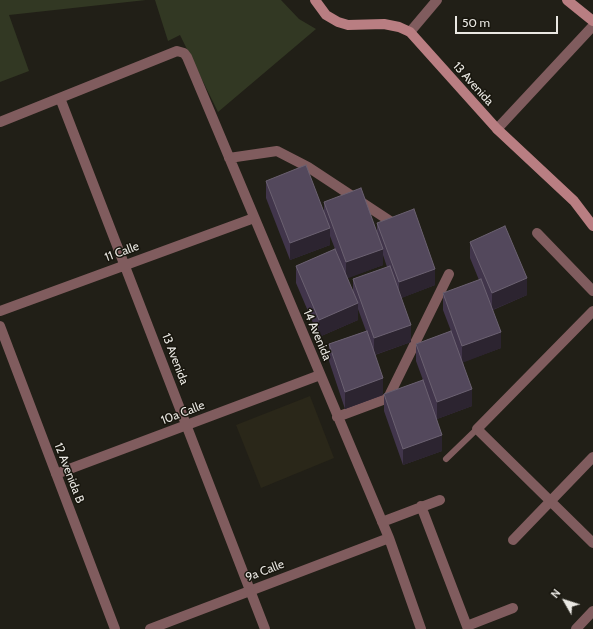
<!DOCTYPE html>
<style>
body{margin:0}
#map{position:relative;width:593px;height:629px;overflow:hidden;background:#211f17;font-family:Cabin,sans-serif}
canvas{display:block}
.north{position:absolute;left:545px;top:581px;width:40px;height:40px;-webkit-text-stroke:3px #18160e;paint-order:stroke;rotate:309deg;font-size:11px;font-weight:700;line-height:16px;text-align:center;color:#eae8e3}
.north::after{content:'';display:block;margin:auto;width:14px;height:18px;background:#eae8e3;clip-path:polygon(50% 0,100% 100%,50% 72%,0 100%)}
.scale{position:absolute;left:455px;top:16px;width:103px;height:18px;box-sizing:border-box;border:2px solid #eae8e3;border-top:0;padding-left:5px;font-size:12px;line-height:14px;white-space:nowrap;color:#eae8e3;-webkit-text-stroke:3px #18160e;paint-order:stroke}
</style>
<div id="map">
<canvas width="593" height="629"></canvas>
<div class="north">N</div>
<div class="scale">50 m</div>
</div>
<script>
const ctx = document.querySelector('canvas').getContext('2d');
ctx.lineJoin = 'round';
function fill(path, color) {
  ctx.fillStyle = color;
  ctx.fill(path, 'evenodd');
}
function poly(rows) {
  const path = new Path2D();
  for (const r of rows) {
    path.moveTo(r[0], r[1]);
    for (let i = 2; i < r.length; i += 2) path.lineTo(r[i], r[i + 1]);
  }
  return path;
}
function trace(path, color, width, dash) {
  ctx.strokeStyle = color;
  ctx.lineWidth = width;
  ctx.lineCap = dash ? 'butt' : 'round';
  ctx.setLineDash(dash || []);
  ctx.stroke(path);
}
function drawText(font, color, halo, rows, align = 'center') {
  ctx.font = font + ' Cabin,sans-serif';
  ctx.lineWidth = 3;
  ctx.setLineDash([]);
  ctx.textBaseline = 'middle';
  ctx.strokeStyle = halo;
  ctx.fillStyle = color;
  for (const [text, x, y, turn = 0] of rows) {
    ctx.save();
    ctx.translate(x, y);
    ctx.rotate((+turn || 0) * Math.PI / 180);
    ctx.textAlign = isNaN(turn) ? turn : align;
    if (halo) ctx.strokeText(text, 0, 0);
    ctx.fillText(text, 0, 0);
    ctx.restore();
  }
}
const built = poly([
 [310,396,334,458,261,488,236,425]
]);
const green = poly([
 [0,0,146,0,9,15,29,71,0,82],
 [155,0,281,0,299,19,316,29,218,112,180,35,168,41]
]);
const lane = poly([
 [446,459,477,429]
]);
const street = poly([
 [410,32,437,0],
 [60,98,265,629],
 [0,122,177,51,184,53,187,57,389,538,421,629],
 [497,129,593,26],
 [229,158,277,151,308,167,393,223],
 [537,233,593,291],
 [0,311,254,218],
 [593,311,477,429,593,543],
 [0,326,115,629],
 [337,417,388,398,449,274],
 [56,474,320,375],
 [421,506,468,629],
 [382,522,440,500],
 [513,540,593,457],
 [467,626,513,608],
 [150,629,389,538],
 [576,629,593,611]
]);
const secondary = poly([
 [315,0,326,15,338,22,348,25,384,24,399,27,410,32,497,129,574,201,593,226],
 [567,0,593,21]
]);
const wall = poly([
 [266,181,324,211,324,202,377,234,377,223,435,285,401,298,411,342,375,355,383,395,345,409,329,361,329,344,366,331,358,309,358,320,319,337,296,283,296,266,335,249,330,236,330,245,290,260,266,198],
 [383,255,387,267,353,279,353,292,347,278,383,265],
 [470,242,527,295,493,310,501,348,463,362,472,406,437,419,442,451,403,465,384,411,384,394,423,380,416,361,416,344,451,331,443,310,443,293,479,280,470,258]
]);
const shadedWall = poly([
 [330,228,330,245,290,260,290,243],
 [383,249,383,265,346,279,346,262],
 [435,269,435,285,399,299,399,282],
 [527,278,527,295,492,310,492,293],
 [358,303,358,320,319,337,319,320],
 [411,325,411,342,374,355,374,338],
 [501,332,501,348,462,363,462,346],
 [383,378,383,395,345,409,345,392],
 [472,389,472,406,437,419,437,402],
 [442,435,442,451,403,465,403,449]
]);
const building = poly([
 [306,165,330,228,290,243,266,181,306,165],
 [361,188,383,249,346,262,324,202,361,188],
 [414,209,435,269,399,282,377,223,414,209],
 [505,226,527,278,492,293,470,242,505,226],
 [335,249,358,303,319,320,296,266,335,249],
 [390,266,411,325,374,338,353,279,390,266],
 [481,279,501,332,462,346,443,293,481,279],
 [367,331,383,378,345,392,329,344,367,331],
 [451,331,472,389,437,402,416,344,451,331],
 [423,380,442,435,403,449,384,394,423,380]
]);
const streetNames = [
 ["13 Avenida",473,84,48],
 ["11 Calle",122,252,-20],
 ["14 Avenida",317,335,67],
 ["13 Avenida",175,359,69],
 ["10a Calle",183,413,-21],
 ["12 Avenida B",69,473,69],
 ["9a Calle",265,571,-21]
];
fill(built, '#2a2719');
fill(green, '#323823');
trace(lane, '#805c5e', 6);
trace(street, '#805c5e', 10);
trace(secondary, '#b97e82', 10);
fill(wall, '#41354b');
fill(shadedWall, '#2c2430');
fill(building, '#53485c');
trace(building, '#6b6171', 1);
drawText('12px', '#eae8e3', '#18160e', streetNames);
</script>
